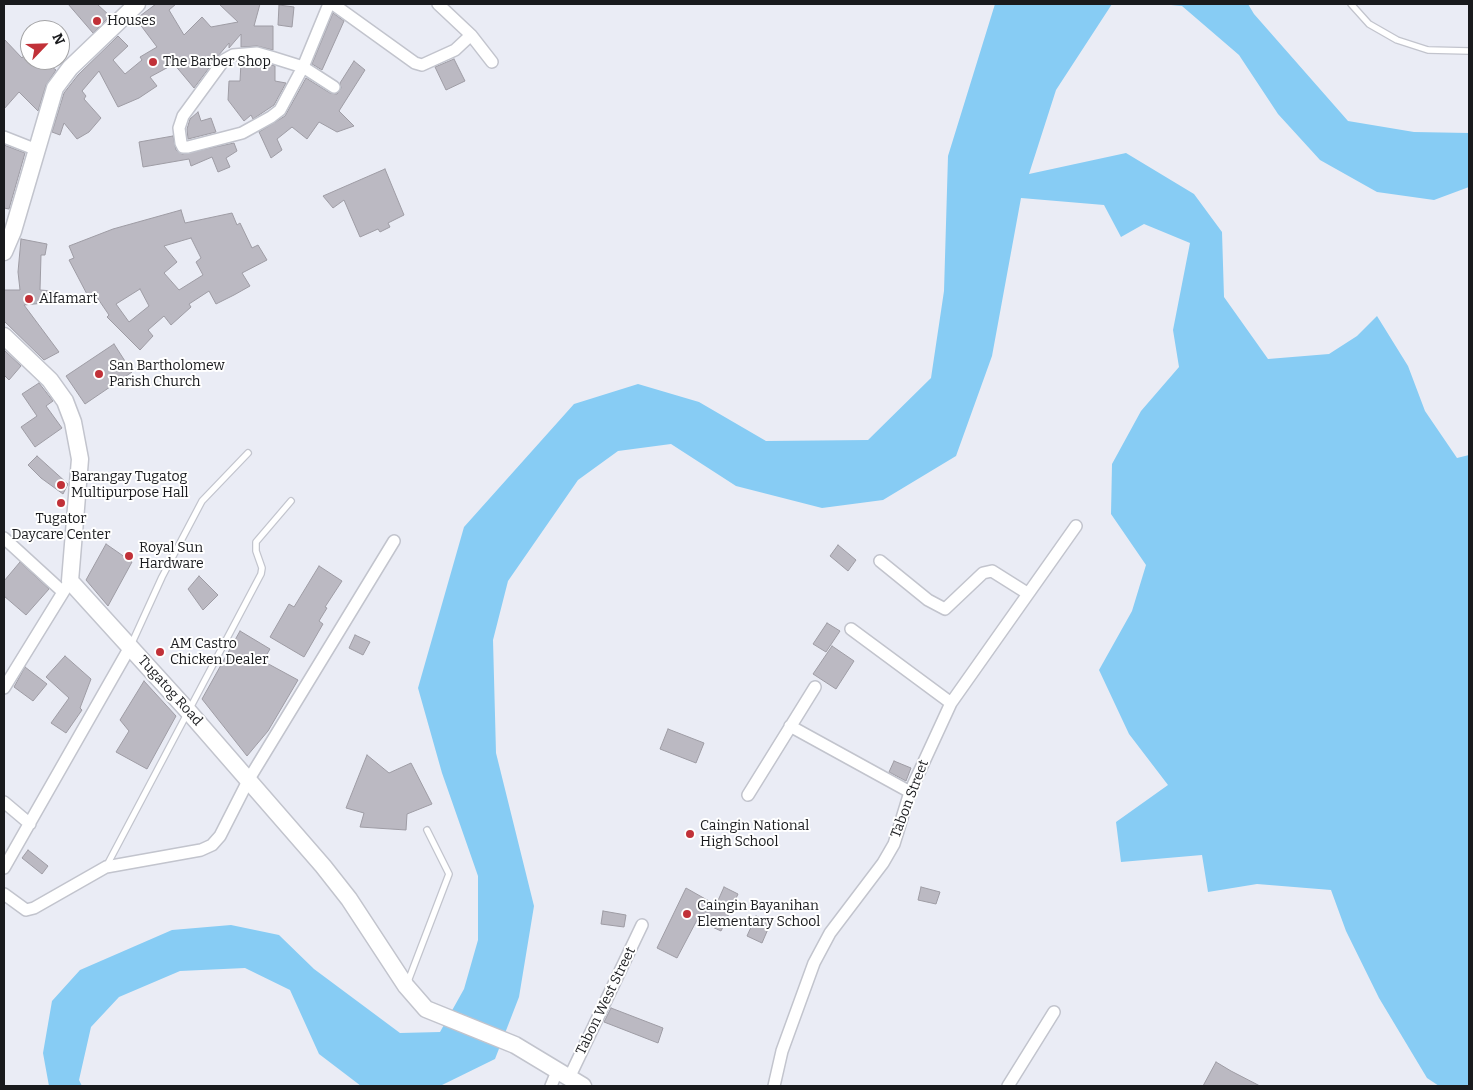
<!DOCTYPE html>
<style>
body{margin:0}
#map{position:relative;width:1473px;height:1090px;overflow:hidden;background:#eaecf5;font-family:Bitter,serif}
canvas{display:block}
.frame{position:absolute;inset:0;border:5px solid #191a1d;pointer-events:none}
.north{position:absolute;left:20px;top:20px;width:50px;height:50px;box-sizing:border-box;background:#fff;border:1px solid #a3a3a5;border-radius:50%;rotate:66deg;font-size:14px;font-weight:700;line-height:20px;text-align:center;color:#191a1d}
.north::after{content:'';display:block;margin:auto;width:18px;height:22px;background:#c13138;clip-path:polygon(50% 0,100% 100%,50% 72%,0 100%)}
</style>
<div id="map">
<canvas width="1473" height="1090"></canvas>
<div class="frame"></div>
<div class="north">N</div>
</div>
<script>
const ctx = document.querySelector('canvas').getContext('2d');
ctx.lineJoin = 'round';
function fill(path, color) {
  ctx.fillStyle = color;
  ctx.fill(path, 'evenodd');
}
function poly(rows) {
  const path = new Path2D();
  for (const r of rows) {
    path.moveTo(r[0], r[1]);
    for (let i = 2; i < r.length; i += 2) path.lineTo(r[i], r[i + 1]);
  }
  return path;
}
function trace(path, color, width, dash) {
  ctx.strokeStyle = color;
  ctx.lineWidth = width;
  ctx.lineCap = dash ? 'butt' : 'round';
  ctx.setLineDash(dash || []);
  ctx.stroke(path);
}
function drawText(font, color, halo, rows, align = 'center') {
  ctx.font = font + ' Bitter,serif';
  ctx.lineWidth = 4;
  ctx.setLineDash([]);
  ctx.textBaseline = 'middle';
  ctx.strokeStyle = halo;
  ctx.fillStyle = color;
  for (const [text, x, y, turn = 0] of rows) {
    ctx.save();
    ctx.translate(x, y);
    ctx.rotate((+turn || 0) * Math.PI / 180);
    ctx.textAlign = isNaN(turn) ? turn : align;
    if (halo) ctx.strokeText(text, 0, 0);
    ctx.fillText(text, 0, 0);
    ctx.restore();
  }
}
const water = poly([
 [995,4,1112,4,1056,90,1029,174,1126,153,1194,194,1222,232,1224,297,1268,359,1329,354,1357,336,1377,316,1408,366,1425,411,1457,458,1469,455,1469,1086,1439,1086,1427,1078,1379,998,1346,931,1331,890,1257,884,1208,892,1202,855,1121,862,1116,822,1168,785,1129,734,1099,670,1132,611,1146,565,1111,514,1112,464,1141,411,1179,367,1173,330,1190,243,1144,224,1121,237,1104,205,1021,198,992,356,956,456,883,500,822,508,736,486,671,444,618,451,578,480,508,581,493,640,496,753,534,906,519,997,495,1059,440,1086,361,1086,319,1054,290,990,245,968,180,971,119,997,91,1027,79,1080,82,1086,49,1086,43,1053,52,1001,80,970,172,930,231,925,279,935,314,969,400,1033,440,1032,464,989,478,940,478,876,442,773,418,688,464,527,574,404,638,384,699,402,766,441,868,440,931,378,944,291,948,156],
 [1160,4,1248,4,1254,14,1348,121,1414,132,1469,133,1469,187,1434,200,1377,192,1320,160,1278,114,1239,55,1182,6]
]);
const building = poly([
 [68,4,97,4,110,16,93,33,68,4],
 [156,4,176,4,169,10,184,35,202,17,211,27,238,22,219,4,260,4,254,26,273,26,273,50,257,46,241,47,241,34,229,48,229,43,218,56,194,88,174,64,150,77,157,86,139,98,118,107,99,71,82,91,86,96,84,99,101,118,89,132,77,139,64,123,60,135,52,132,64,93,78,75,118,36,128,46,113,60,125,74,142,60,140,57,157,47,136,19,156,4],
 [279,5,294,7,292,27,278,25,279,5],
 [333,13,344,21,322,70,312,64,333,13],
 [4,39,22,58,30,48,30,60,52,60,48,64,56,70,46,85,38,111,19,92,4,109,4,39],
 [454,59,465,81,446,90,435,67,454,59],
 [256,61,275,66,275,81,286,83,274,105,253,119,251,115,244,121,228,100,229,81,240,81,241,62,256,61],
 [354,61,365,70,339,111,354,126,337,132,319,122,307,139,292,127,277,139,282,150,271,158,259,132,285,116,306,78,330,93,337,94,341,88,340,83,354,61],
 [198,112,201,121,211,118,216,132,188,139,187,129,190,119,198,112],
 [173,136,176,150,182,154,234,143,237,151,226,158,230,167,218,172,212,157,191,166,189,159,143,167,139,142,173,136],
 [4,145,25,153,9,209,4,208,4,145],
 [385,169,404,215,388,223,390,227,380,232,378,229,360,237,344,200,333,208,323,196,385,169],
 [181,210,185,223,232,213,237,225,240,223,252,248,258,245,267,260,242,273,250,286,234,295,216,304,209,291,189,304,191,307,171,325,164,316,148,330,153,336,140,350,107,317,109,315,94,293,89,298,69,260,74,258,69,246,113,229,181,210],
 [191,238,201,258,196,262,203,275,179,290,164,273,177,262,164,246,191,238],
 [140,289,149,306,129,322,116,304,140,289],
 [21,239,47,244,45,255,41,255,40,290,53,291,54,302,24,305,59,352,44,360,4,321,4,290,20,290,18,272,21,239],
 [114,344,132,372,85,404,66,376,114,344],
 [4,350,21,366,9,380,4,375,4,350],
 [39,383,53,401,46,406,62,428,35,447,21,427,37,416,22,394,39,383],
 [37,456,68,484,63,494,41,478,28,465,37,456],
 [106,544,132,562,108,606,86,580,106,544],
 [838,545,856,560,848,571,830,556,838,545],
 [20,562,49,589,26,615,4,596,4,581,20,562],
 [319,566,342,581,325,607,327,608,319,621,323,624,304,657,270,637,289,604,294,607,319,566],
 [199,576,218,595,203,610,188,589,199,576],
 [827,623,840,631,826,652,813,644,827,623],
 [240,631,270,649,263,661,298,680,268,731,247,756,202,699,240,631],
 [355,635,370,642,363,655,349,648,355,635],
 [832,646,854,661,836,689,813,674,832,646],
 [65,656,91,679,80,708,82,710,66,733,51,723,69,698,46,677,65,656],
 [25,667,47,684,33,701,14,687,25,667],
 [144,681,176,716,147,769,116,752,129,731,120,720,144,681],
 [668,729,704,743,696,763,660,749,668,729],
 [367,755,389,773,411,763,432,804,407,814,406,830,360,827,364,813,346,808,367,755],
 [894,761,911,768,906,781,889,772,894,761],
 [28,850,48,866,42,874,22,858,28,850],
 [724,887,738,894,721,931,697,920,677,958,657,948,686,888,716,905,724,887],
 [921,887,940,892,936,904,918,900,921,887],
 [603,911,626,915,624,927,601,924,603,911],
 [756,916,771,922,762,943,747,936,756,916],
 [611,1008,663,1028,658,1043,604,1022,611,1008],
 [1216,1062,1231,1071,1260,1086,1203,1086,1216,1062]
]);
const lane = poly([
 [1351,4,1369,24,1397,40,1428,50,1469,51],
 [131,645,162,577,202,501,248,453],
 [106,867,261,574,262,568,256,551,256,542,291,501],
 [407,984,449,874,427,830]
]);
const street = poly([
 [329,4,303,67,280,110,271,117,242,133,188,147,183,147,181,143,179,128,183,116,224,60,233,55,257,53,271,57,303,67,334,87],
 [333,4,415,63,422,65,455,50,471,35],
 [438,4,471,35,492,62],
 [4,137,37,150],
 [4,538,63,592],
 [880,561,928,600,945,609,983,573,992,571,1027,593],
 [851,629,951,703],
 [4,688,70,581],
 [790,726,910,792],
 [748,795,815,687],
 [4,802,30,824],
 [4,868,130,647],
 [4,894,26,910,34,908,106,867,201,850,212,845,220,836,249,779,394,541],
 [570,1076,642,925],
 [551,1086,558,1069],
 [774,1086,782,1051,814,963,830,933,883,863,894,844,910,792,951,703,1076,526],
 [1008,1086,1054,1012]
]);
const secondary = poly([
 [4,252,13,231,55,88,70,68,137,4],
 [4,336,50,380,65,401,73,422,80,459,70,581,189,712,323,866,349,899,406,986,426,1009,515,1045,583,1086]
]);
const markers = [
 [97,21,5,"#c13138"],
 [153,62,5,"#c13138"],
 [29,299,5,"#c13138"],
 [99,374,5,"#c13138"],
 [61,485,5,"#c13138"],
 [61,503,5,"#c13138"],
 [129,556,5,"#c13138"],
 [160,652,5,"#c13138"],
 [690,834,5,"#c13138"],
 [687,914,5,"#c13138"]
];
const poiNames = [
 ["Houses",107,21],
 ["The Barber Shop",163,62],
 ["Alfamart",39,299],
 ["San Bartholomew",109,366],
 ["Parish Church",109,382],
 ["Barangay Tugatog",71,477],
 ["Multipurpose Hall",71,493],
 ["Tugator",61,519,"center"],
 ["Daycare Center",61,535,"center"],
 ["Royal Sun",139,548],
 ["Hardware",139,564],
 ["AM Castro",170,644],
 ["Chicken Dealer",170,660],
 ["Caingin National",700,826],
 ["High School",700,842],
 ["Caingin Bayanihan",697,906],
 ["Elementary School",697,922]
];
const streetNames = [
 ["Tugatog Road",170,691,48],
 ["Tabon Street",910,799,-69],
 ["Tabon West Street",606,1001,-64]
];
fill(water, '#87ccf4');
fill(building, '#bbb9c2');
trace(building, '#9e9ca4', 1);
trace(lane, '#c2c4cd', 8);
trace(street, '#c2c4cd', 14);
trace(secondary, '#c2c4cd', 19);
trace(lane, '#fff', 5.5);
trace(street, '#fff', 11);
trace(secondary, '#fff', 16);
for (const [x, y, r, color] of markers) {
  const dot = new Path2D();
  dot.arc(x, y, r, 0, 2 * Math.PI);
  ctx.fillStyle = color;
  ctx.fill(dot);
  trace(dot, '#fff', 2);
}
drawText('14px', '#191a1d', '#fff', poiNames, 'left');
drawText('14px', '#191a1d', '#fff', streetNames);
</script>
